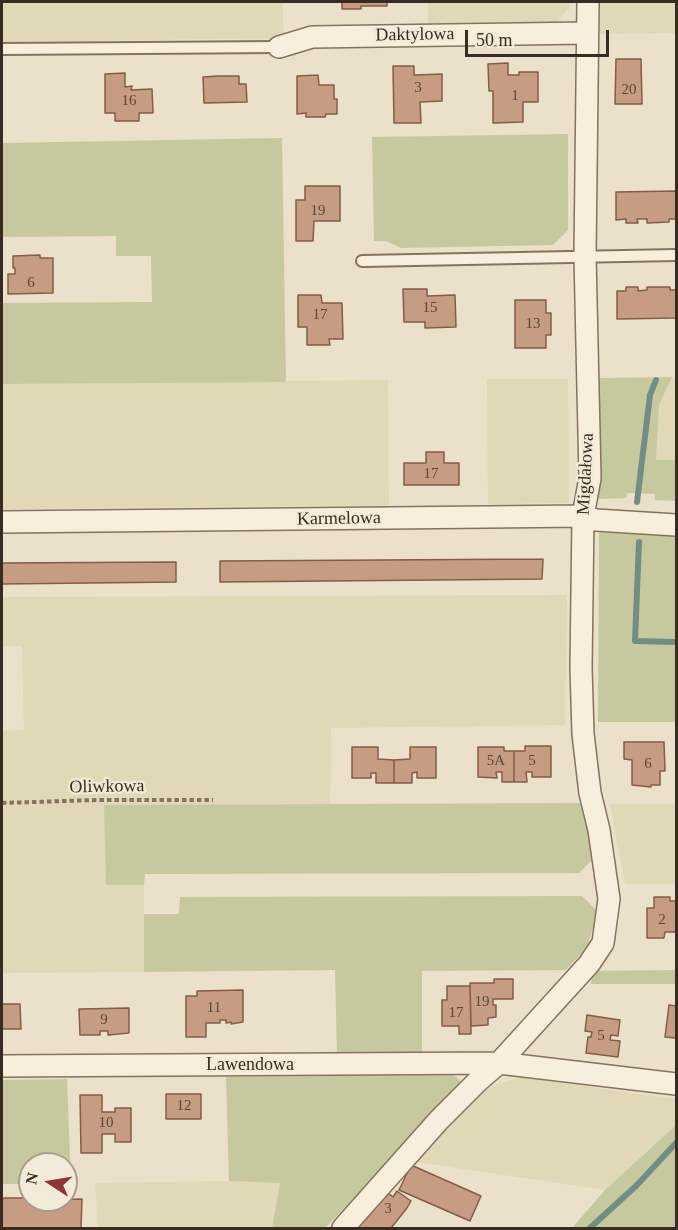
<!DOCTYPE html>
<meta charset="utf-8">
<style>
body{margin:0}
#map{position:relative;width:678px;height:1230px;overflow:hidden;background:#ebe0c9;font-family:"Times New Roman",serif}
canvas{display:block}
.frame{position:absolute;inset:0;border:3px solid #382b21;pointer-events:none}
.north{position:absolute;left:18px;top:1152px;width:60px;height:60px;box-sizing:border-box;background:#f3ead8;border:2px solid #a89e8f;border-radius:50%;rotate:282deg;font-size:16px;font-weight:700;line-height:24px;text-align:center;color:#382b21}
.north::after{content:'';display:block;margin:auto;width:21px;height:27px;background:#913438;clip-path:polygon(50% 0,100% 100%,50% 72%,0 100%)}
.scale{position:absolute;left:465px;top:30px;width:144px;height:27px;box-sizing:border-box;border:3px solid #382b21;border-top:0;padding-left:8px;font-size:18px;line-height:21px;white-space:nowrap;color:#382b21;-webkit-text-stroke:4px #f3ead8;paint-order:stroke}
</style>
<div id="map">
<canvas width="678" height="1230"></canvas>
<div class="frame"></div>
<div class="north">N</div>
<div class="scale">50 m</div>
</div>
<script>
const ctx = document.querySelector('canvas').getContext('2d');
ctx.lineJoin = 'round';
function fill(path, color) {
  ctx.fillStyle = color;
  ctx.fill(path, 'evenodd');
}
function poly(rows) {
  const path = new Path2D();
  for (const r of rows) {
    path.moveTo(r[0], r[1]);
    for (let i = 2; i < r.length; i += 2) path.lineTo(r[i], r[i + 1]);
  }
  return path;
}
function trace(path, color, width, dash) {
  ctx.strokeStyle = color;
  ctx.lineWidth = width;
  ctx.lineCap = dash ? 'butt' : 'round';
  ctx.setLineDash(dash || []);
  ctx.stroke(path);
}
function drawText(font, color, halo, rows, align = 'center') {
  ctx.font = font + ' "Times New Roman",serif';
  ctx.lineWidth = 4.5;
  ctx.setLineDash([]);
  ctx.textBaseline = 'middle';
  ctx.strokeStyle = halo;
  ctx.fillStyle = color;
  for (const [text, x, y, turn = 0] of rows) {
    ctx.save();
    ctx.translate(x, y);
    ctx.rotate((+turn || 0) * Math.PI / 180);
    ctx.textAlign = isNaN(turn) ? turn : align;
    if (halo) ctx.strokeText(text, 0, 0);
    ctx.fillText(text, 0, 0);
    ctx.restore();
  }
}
const farmland = poly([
 [2,2,283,2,283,38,2,42],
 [428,2,569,2,569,8,556,23,428,24],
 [597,2,676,2,676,33,597,34],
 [672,377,676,377,676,460,656,461,659,405],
 [487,379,568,379,569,503,488,504],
 [388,380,389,505,2,509,2,384],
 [567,595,565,725,331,728,330,804,105,805,106,885,144,885,144,972,2,973,2,731,24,730,22,646,2,646,2,597],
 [610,804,676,804,676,884,625,884],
 [519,1077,676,1099,676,1125,605,1190,410,1161,489,1088],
 [229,1181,280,1183,272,1228,98,1228,95,1183]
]);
const green = poly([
 [568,134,568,230,553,245,401,248,386,241,374,241,372,137],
 [282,138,286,382,2,384,2,303,152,302,151,256,116,256,116,236,2,237,2,143],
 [672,377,659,405,656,460,676,460,676,501,655,500,655,494,627,493,626,498,599,499,597,378],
 [625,531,676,533,676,722,598,722,599,532],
 [582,803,593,859,579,873,145,874,144,885,106,885,104,805],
 [582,896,596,910,594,925,587,947,566,970,422,971,422,1053,337,1056,335,970,144,972,144,914,179,914,180,897],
 [676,970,676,984,591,984,592,971],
 [454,1075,461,1082,458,1093,398,1157,366,1185,325,1228,272,1228,280,1183,229,1181,226,1077],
 [67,1079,71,1183,66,1183,66,1164,30,1164,30,1184,2,1184,2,1080],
 [676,1125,676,1228,572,1228,605,1190]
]);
const stream = poly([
 [637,502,650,395,656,380],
 [639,542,635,641,676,642],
 [590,1228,636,1186,676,1143]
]);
const building = poly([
 [342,2,387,2,387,6,361,6,361,9,342,9,342,2],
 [616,59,641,59,642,104,615,104,616,59],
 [508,63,508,75,519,75,519,72,538,72,538,102,523,102,523,122,493,123,493,91,489,91,488,64,508,63],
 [393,66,414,66,414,75,442,74,442,101,420,102,421,123,394,123,393,66],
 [125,73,125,87,132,86,131,90,152,89,153,113,139,113,139,121,115,121,115,113,105,113,105,74,125,73],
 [318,75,319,85,334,85,334,99,337,99,337,114,326,114,325,117,306,117,306,113,297,114,297,76,318,75],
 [218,76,239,76,239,84,246,84,247,102,204,103,203,77,218,76],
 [305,186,340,186,340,221,314,221,313,241,296,241,296,200,305,200,305,186],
 [676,191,676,219,669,219,669,222,647,223,647,219,637,219,638,223,626,223,626,219,616,220,616,192,676,191],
 [40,255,40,258,53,258,53,293,8,294,8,274,15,274,15,268,13,268,13,256,40,255],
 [626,287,638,287,638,291,647,290,647,287,670,287,670,290,676,290,676,318,617,319,617,291,626,291,626,287],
 [403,289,427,289,427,296,455,295,456,327,425,328,425,322,404,322,403,289],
 [298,295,321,295,322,303,342,303,343,339,329,339,330,345,307,345,307,327,298,327,298,295],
 [515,300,546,300,546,313,551,313,551,335,546,335,546,348,515,348,515,300],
 [426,452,444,452,444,463,459,463,459,485,404,485,404,463,426,463,426,452],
 [543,559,542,579,220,582,220,561,543,559],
 [176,562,176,582,2,584,2,563,176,562],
 [624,742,664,742,665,771,660,771,660,785,651,785,651,787,632,785,632,760,624,759,624,742],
 [525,746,551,746,551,777,532,777,532,772,526,772,527,782,514,782,514,751,525,751,525,746],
 [352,747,378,747,378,759,394,760,394,783,376,783,376,773,371,773,371,778,352,778,352,747],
 [410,747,436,747,436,778,417,778,417,772,412,773,412,783,394,783,394,760,410,759,410,747],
 [478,747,504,747,504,751,514,751,514,782,502,782,502,772,496,772,497,778,478,777,478,747],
 [654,897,670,897,670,901,676,901,676,932,665,932,664,938,647,938,647,908,654,908,654,897],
 [494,979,513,979,513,999,493,999,493,1005,496,1005,496,1017,488,1018,488,1025,471,1026,470,983,494,983,494,979],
 [447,986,470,986,471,1034,459,1034,459,1026,442,1026,442,1000,447,1000,447,986],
 [243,990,243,1022,231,1024,231,1022,226,1023,226,1020,220,1020,220,1023,206,1023,206,1037,186,1037,186,996,197,996,197,991,243,990],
 [2,1004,20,1004,21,1029,2,1029,2,1004],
 [669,1005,676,1006,676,1038,665,1037,669,1005],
 [129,1008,129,1033,108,1035,108,1031,100,1031,100,1035,80,1035,79,1009,129,1008],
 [587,1015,620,1020,618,1036,611,1035,610,1040,620,1041,618,1057,586,1053,588,1037,591,1037,592,1032,585,1031,587,1015],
 [166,1094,201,1094,201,1119,166,1119,166,1094],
 [80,1095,102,1095,102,1112,115,1112,115,1108,131,1108,131,1142,115,1142,115,1134,102,1134,102,1153,81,1153,80,1095],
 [411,1165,481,1196,470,1221,399,1190,411,1165],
 [385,1190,393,1197,397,1191,411,1201,407,1208,391,1228,355,1228,385,1190],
 [5,1198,30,1198,30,1200,82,1199,81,1228,2,1228,2,1199,5,1198]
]);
const path = poly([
 [2,803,96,800,213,800]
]);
const service = poly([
 [2,49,279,47],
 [362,261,676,255]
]);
const minor = poly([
 [279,47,312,37,587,33],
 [2,522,583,516,596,520,676,525],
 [2,1066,499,1063,676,1084],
 [343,1228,439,1120,478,1081,499,1063,589,964,603,943,609,899,599,830,590,793,583,734,581,668,583,516,590,478,585,256,588,2]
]);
const numberNames = [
 ["3",418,88],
 ["20",629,90],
 ["1",515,96],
 ["16",129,101],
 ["19",318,211],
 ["6",31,283],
 ["15",430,308],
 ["17",320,315],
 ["13",533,324],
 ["17",431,474],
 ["5A",496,761],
 ["5",532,761],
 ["6",648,764],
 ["2",662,920],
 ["19",482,1002],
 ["11",214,1008],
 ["17",456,1013],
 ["9",104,1020],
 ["5",601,1036],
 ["12",184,1106],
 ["10",106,1123],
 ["3",388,1209]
];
const streetNames = [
 ["Daktylowa",415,35,-1],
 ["Migdałowa",586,474,-87],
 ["Karmelowa",339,519,-1],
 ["Oliwkowa",107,787,-1],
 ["Lawendowa",250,1065]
];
fill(farmland, '#e0d8b7');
fill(green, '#c6c99e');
trace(stream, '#708e85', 6);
fill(building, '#c69c82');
trace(building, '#845c47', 1.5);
trace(service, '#86725f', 14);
trace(minor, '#86725f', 24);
trace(path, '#86725f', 4, [4.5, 3]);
trace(service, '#f7eedc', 10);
trace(minor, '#f7eedc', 21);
drawText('15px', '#5c4739', null, numberNames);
drawText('18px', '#382b21', '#f3ead8', streetNames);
</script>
